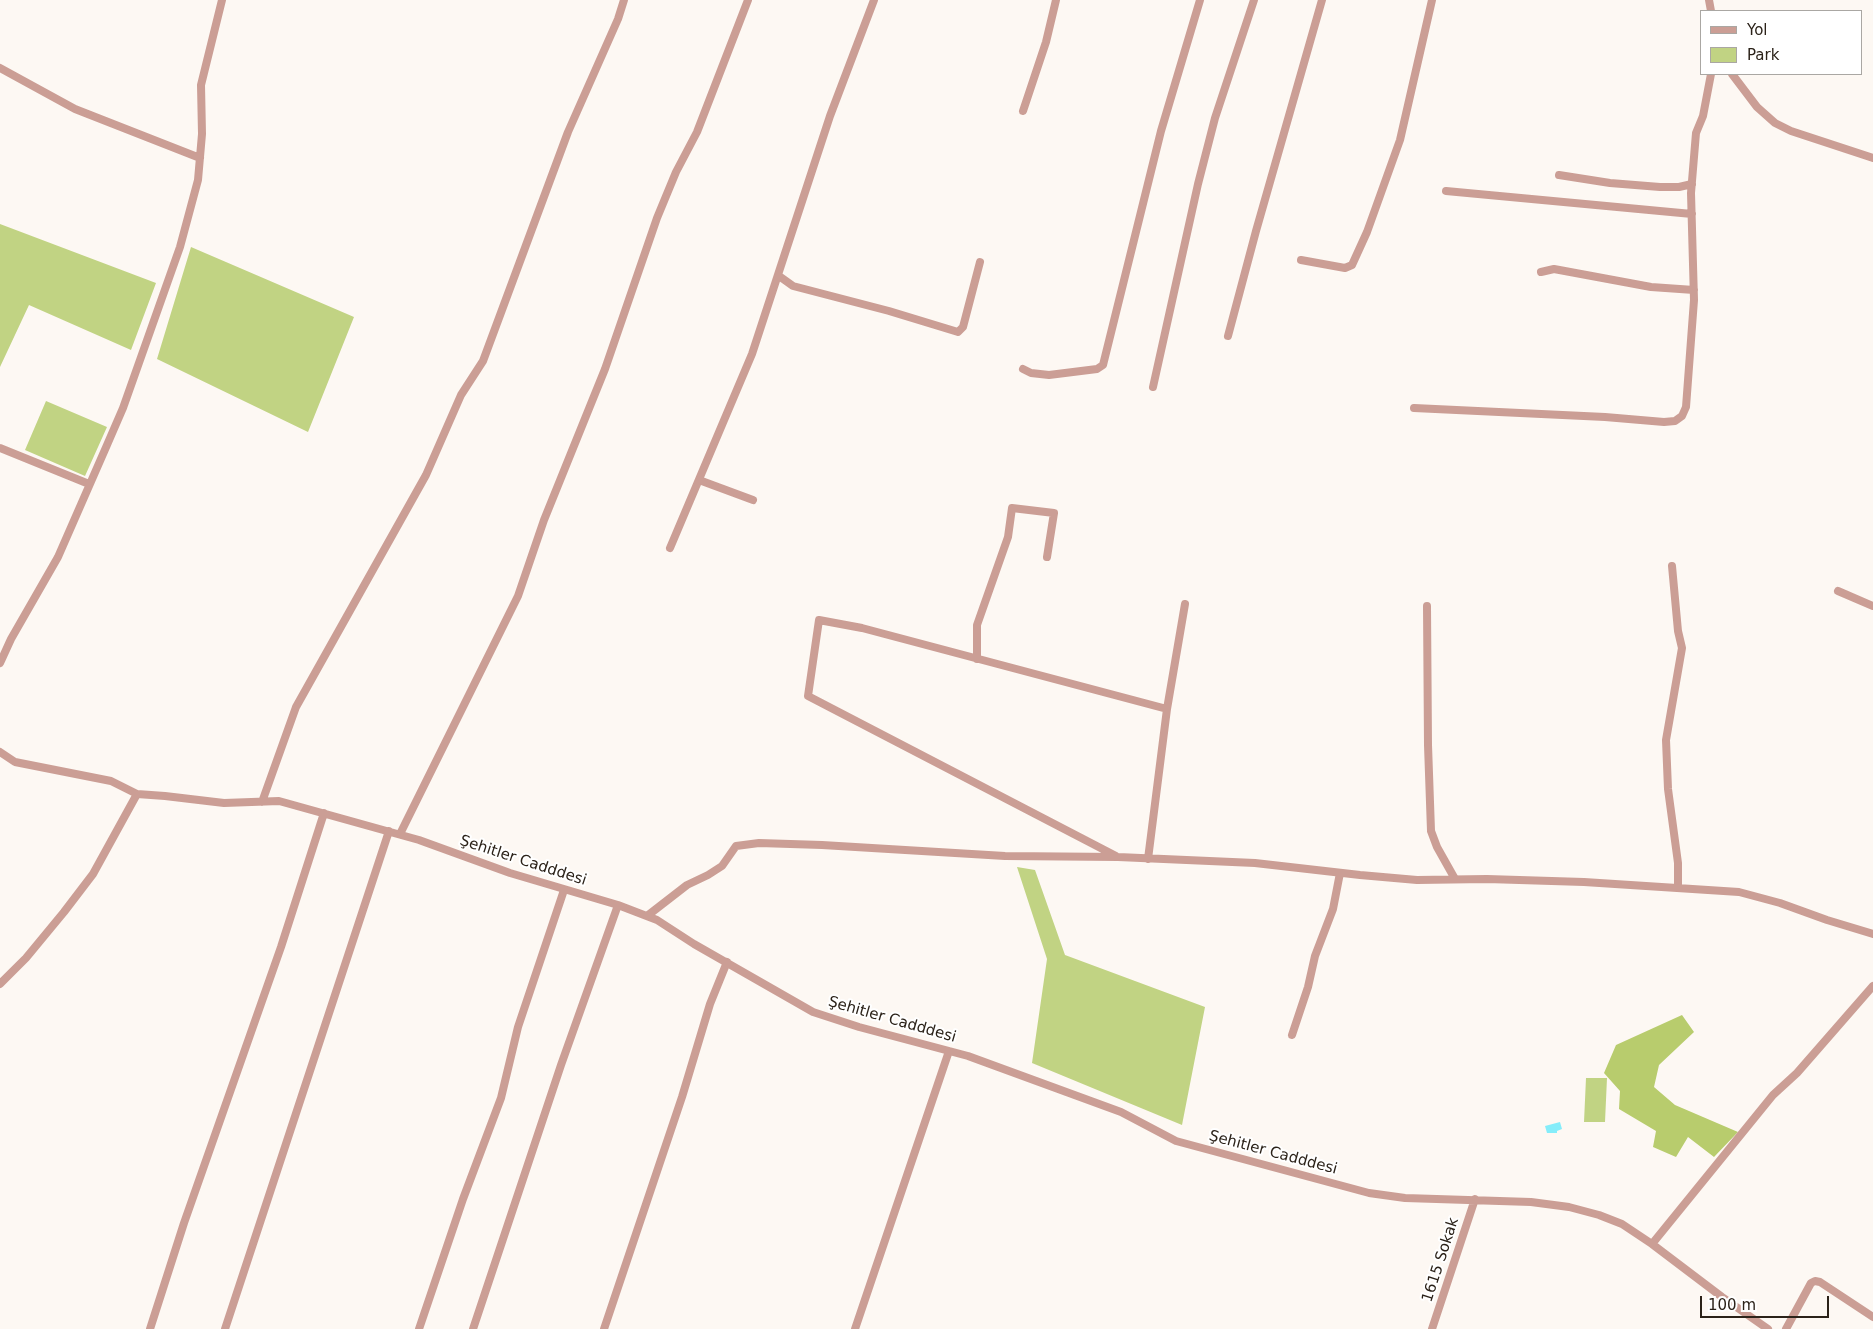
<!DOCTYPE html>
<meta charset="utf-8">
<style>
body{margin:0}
#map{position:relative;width:1873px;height:1329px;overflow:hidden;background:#fdf8f3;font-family:"DejaVu Sans",sans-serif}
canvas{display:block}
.legend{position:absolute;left:1700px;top:10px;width:162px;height:65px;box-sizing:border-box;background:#fff;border:1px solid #aaa7a3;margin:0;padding:6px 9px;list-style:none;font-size:15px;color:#2b2219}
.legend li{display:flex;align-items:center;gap:10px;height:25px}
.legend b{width:25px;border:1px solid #aaa7a3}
.scale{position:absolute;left:1700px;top:1296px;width:129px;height:22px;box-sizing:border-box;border:2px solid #2b2219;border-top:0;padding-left:6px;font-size:15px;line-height:18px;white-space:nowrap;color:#2b2219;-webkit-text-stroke:4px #fff;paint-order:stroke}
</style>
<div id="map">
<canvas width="1873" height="1329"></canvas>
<ul class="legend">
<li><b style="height:6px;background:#cb9e95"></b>Yol</li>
<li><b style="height:14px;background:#c1d383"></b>Park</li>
</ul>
<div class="scale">100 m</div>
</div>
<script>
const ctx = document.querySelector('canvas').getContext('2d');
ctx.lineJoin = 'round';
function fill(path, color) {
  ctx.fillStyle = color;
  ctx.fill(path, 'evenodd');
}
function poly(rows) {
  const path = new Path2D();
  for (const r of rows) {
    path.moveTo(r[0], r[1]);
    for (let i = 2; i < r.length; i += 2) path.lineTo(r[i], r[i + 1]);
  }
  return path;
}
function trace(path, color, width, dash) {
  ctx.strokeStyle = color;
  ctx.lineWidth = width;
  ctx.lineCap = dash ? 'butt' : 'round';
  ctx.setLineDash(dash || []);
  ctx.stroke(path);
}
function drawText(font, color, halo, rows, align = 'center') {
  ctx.font = font + ' "DejaVu Sans",sans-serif';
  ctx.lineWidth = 4;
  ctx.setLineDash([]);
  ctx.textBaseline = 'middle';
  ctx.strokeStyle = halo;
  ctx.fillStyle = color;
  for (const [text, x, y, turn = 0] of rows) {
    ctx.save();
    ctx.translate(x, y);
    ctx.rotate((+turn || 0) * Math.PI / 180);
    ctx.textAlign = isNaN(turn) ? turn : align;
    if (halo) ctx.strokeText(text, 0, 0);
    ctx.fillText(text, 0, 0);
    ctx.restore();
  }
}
const green = poly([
 [0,224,156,283,131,350,29,305,0,367],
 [191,247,354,317,308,432,157,359],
 [46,401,107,427,85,476,25,450],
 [1017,867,1035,870,1065,955,1205,1007,1182,1125,1032,1063,1047,959],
 [1586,1078,1607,1078,1605,1122,1584,1122]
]);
const forest = poly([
 [1682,1015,1694,1032,1659,1065,1654,1087,1675,1105,1738,1132,1714,1157,1688,1137,1676,1157,1653,1147,1656,1131,1619,1109,1620,1091,1604,1073,1616,1045]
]);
const water = poly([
 [1560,1122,1562,1129,1557,1131,1557,1133,1547,1133,1545,1126]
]);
const minor = poly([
 [1709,0,1711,11],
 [0,68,75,109,200,158],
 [1732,74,1757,107,1775,123,1791,131,1873,158],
 [1023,111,1046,42,1056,0],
 [1559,175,1610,183,1660,187,1679,187,1692,184],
 [1446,191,1692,214],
 [1301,260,1345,268,1352,265,1367,232,1400,140,1432,0],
 [1541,272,1554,269,1651,287,1694,290],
 [779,276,793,286,889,311,958,332,963,327,980,262],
 [1228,336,1256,231,1322,0],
 [1023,369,1031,373,1049,375,1097,369,1103,365,1161,131,1200,0],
 [1153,387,1198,184,1215,118,1254,0],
 [1414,408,1605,417,1664,422,1675,421,1682,416,1686,407,1694,300,1691,193,1696,133,1703,116,1711,74],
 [0,448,89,484],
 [699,480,753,500],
 [670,548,752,354,830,116,874,0],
 [1672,566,1678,631,1682,648,1666,740,1668,789,1678,863,1678,888],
 [1838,591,1873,606],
 [1427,606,1428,745,1431,831,1437,847,1455,879],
 [977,659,977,625,1008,537,1012,508,1054,513,1047,557],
 [0,663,11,639,58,557,107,445,123,408,180,247,198,180,202,134,201,85,222,0],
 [0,752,15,762,111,781,137,794,165,796,224,803,279,801,419,840,510,873,618,905,657,920,694,944,813,1012,859,1027,968,1056,1121,1112,1176,1141,1369,1193,1405,1198,1531,1202,1569,1207,1599,1215,1622,1224,1652,1244,1722,1297,1768,1329],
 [262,802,296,707,426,475,461,395,483,361,568,132,618,19,624,0],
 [400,834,518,596,544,520,605,369,657,218,676,172,697,132,748,0],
 [1116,856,808,696,819,620,862,628,1167,709],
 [1148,859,1167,709,1185,604],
 [647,916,687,885,708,875,722,866,736,846,759,843,822,845,1005,856,1118,857,1255,863,1360,875,1417,880,1487,879,1584,882,1739,892,1780,903,1827,920,1873,934],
 [0,984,26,958,64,912,93,874,137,794],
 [1292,1035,1308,987,1315,956,1333,909,1340,873],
 [1652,1244,1773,1095,1797,1073,1873,986],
 [150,1329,184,1223,281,947,324,813],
 [225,1329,389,831],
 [419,1329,463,1199,501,1098,518,1027,564,890],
 [473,1329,561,1065,618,905],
 [604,1329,682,1097,710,1004,727,962],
 [855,1329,949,1051],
 [1432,1329,1475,1199],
 [1786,1329,1811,1283,1815,1281,1820,1282,1873,1317]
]);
const streetNames = [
 ["Şehitler Cadddesi",523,861,18],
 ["Şehitler Cadddesi",892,1020,16],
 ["Şehitler Cadddesi",1273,1153,15],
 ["1615 Sokak",1441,1260,-72]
];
fill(green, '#c1d383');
fill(forest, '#b8cc6d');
fill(water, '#85edfa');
trace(minor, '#cb9e95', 8);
drawText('15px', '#2b2219', '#fff', streetNames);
</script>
